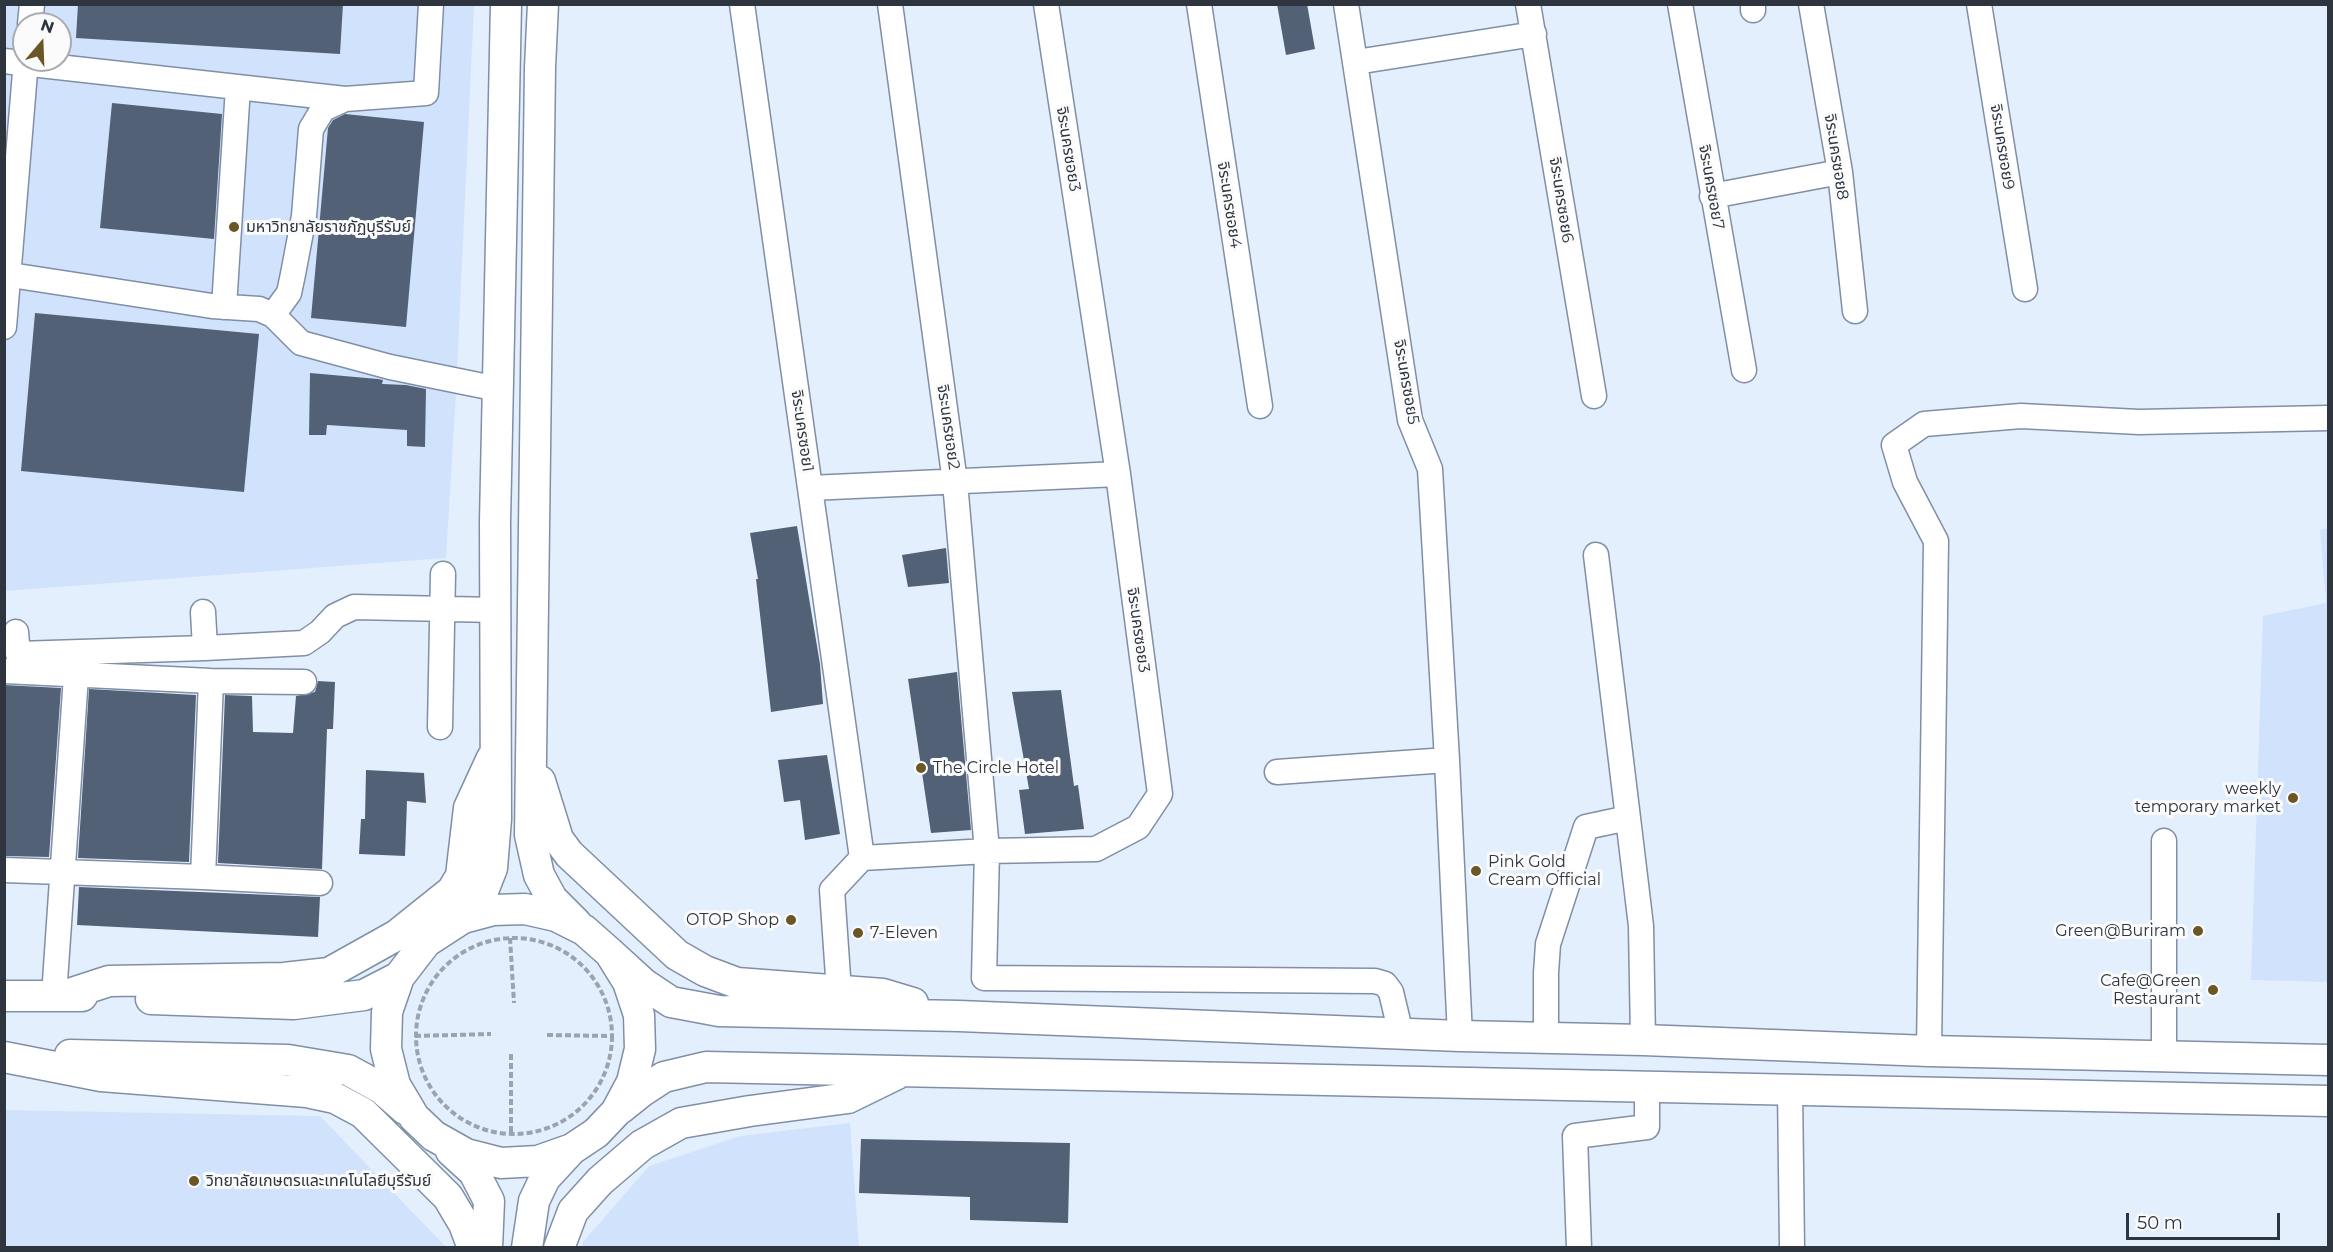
<!DOCTYPE html>
<meta charset="utf-8">
<style>
body{margin:0}
#map{position:relative;width:2333px;height:1252px;overflow:hidden;background:#e4effe;font-family:Montserrat,sans-serif}
canvas{display:block}
.frame{position:absolute;inset:0;border:6px solid #2e353f;pointer-events:none}
.north{position:absolute;left:12px;top:12px;width:60px;height:60px;box-sizing:border-box;background:#fbfbfb;border:2px solid #a9acb0;border-radius:50%;rotate:19deg;font-size:16px;font-weight:700;line-height:24px;text-align:center;color:#2e353f}
.north::after{content:'';display:block;margin:auto;width:21px;height:27px;background:#6b5625;clip-path:polygon(50% 0,100% 100%,50% 72%,0 100%)}
.scale{position:absolute;left:2126px;top:1213px;width:154px;height:27px;box-sizing:border-box;border:3px solid #2e353f;border-top:0;padding-left:8px;font-size:18px;line-height:21px;white-space:nowrap;color:#2e353f;-webkit-text-stroke:4px #fbfbfb;paint-order:stroke}
</style>
<div id="map">
<canvas width="2333" height="1252"></canvas>
<div class="frame"></div>
<div class="north">N</div>
<div class="scale">50 m</div>
</div>
<script>
const ctx = document.querySelector('canvas').getContext('2d');
ctx.lineJoin = 'round';
function fill(path, color) {
  ctx.fillStyle = color;
  ctx.fill(path, 'evenodd');
}
function poly(rows) {
  const path = new Path2D();
  for (const r of rows) {
    if (r.length === 3) {
      path.moveTo(r[0] + r[2], r[1]);
      path.arc(r[0], r[1], r[2], 0, 2 * Math.PI);
      continue;
    }
    path.moveTo(r[0], r[1]);
    for (let i = 2; i < r.length; i += 2) path.lineTo(r[i], r[i + 1]);
  }
  return path;
}
function trace(path, color, width, dash) {
  ctx.strokeStyle = color;
  ctx.lineWidth = width;
  ctx.lineCap = dash ? 'butt' : 'round';
  ctx.setLineDash(dash || []);
  ctx.stroke(path);
}
function drawText(font, color, halo, rows, align = 'center') {
  ctx.font = font + ' Montserrat,"Noto Sans Thai",sans-serif';
  ctx.lineWidth = 6;
  ctx.setLineDash([]);
  ctx.textBaseline = 'middle';
  ctx.strokeStyle = halo;
  ctx.fillStyle = color;
  for (const [text, x, y, turn = 0] of rows) {
    ctx.save();
    ctx.translate(x, y);
    ctx.rotate((+turn || 0) * Math.PI / 180);
    ctx.textAlign = isNaN(turn) ? turn : align;
    if (halo) ctx.strokeText(text, 0, 0);
    ctx.fillText(text, 0, 0);
    ctx.restore();
  }
}
const built = poly([
 [5,5,474,5,456,394,446,558,5,591],
 [24,24,60,24,60,60,24,60],
 [2328,528,2328,982,2251,980,2263,616,2326,603,2320,530],
 [5,1110,320,1116,446,1247,5,1247],
 [850,1123,859,1247,582,1247,583,1242,649,1166,740,1136]
]);
const building = poly([
 [78,4,343,4,340,54,76,38],
 [1277,4,1307,4,1315,49,1286,55],
 [112,103,222,114,214,239,100,228],
 [345,114,424,122,406,327,311,318,328,128,333,120],
 [35,313,259,334,244,492,21,471],
 [310,373,378,379,383,380,382,384,406,385,426,389,425,447,407,446,407,430,327,425,326,435,309,435],
 [797,526,820,664,823,704,771,712,756,579,758,579,750,533],
 [946,548,949,583,908,587,902,555],
 [957,672,971,830,931,833,908,679],
 [318,681,335,682,333,729,327,729,322,869,218,863,225,695,252,696,253,732,293,733,296,696,315,692],
 [4,685,61,688,49,857,4,856],
 [89,689,196,695,189,862,78,858],
 [1061,690,1074,786,1078,785,1084,829,1025,834,1019,790,1029,789,1012,692],
 [827,755,840,834,805,840,800,800,784,802,778,760],
 [366,770,424,773,426,803,407,801,405,856,359,854,361,819,365,819],
 [79,887,320,897,318,937,77,925],
 [861,1139,1070,1143,1068,1223,970,1220,970,1197,859,1193]
]);
const path = poly([
 [510,938,514,1003],
 [514,1036,98],
 [547,1035,612,1036],
 [415,1036,491,1034],
 [511,1054,511,1134]
]);
const minor = poly([
 [742,4,862,858],
 [890,4,955,482,987,851,984,978,1375,981,1385,984,1391,992,1401,1034],
 [1199,4,1260,406],
 [1346,4,1410,420,1430,469,1447,760],
 [1528,4,1594,396],
 [1680,4,1744,370],
 [1811,4,1840,172,1855,311],
 [1979,4,2025,289],
 [1753,10,1753,4],
 [30,24,32,4],
 [4,61,345,99],
 [1356,62,1534,34],
 [1712,196,1840,172],
 [4,274,212,306,259,309,273,315,301,343,390,367,498,389],
 [224,307,238,87],
 [273,315,289,293,293,274,304,216,311,129,323,109,345,99,426,93,431,4],
 [4,327,26,60],
 [810,488,1118,474],
 [1596,555,1628,818],
 [203,612,205,648],
 [16,632,18,654,205,648,304,643,320,632,335,616,354,607,496,610],
 [4,671,211,681,304,682],
 [440,727,443,574],
 [1277,772,1447,760,1460,1036],
 [2164,841,2164,1057],
 [4,870,203,877,211,681],
 [203,877,320,883],
 [839,991,832,890,862,858,987,851,1096,849,1138,827,1160,794,1118,474,1046,4],
 [54,996,76,676],
 [1546,1038,1546,973,1548,944,1586,827,1628,818,1641,926,1643,1040],
 [1929,1051,1936,541,1905,482,1894,445,1924,424,2021,416,2139,422,2328,418],
 [1790,1090,1792,1248],
 [1579,1248,1575,1136,1647,1127,1647,1087]
]);
const major = poly([
 [543,4,540,67,530,835,539,875,552,899,576,923],
 [540,781,558,839,569,854,677,955,705,971,737,983,883,994,913,1003],
 [463,918,481,896,492,868,496,819,495,522,506,4],
 [610,953,628,982,639,1015,640,1049,632,1082,616,1112,596,1133,572,1149,538,1161,501,1163,466,1154,434,1136,414,1117,395,1085,386,1049,387,1012,399,977,426,942,463,918,493,910,525,909,556,916,584,930,610,953,644,984,671,1002,719,1011,959,1016,1460,1036,1643,1040,1929,1051,2328,1060],
 [4,996,82,996],
 [63,996,109,981,284,978,329,973,397,935,452,891,461,876,469,808,492,758],
 [151,999,294,1004,364,995,399,977],
 [70,1055,288,1060,348,1070,381,1088,405,1109],
 [4,1057,101,1076,307,1092,335,1098,363,1113,448,1197,464,1224,473,1248],
 [621,1108,641,1092,664,1077,706,1067,2328,1101],
 [451,1151,474,1172,489,1201,487,1248],
 [527,1248,534,1201,545,1178,570,1151],
 [559,1248,573,1211,600,1181,642,1145,681,1123,750,1111,848,1098,897,1074]
]);
const markers = [
 [234,227,6,"#6b5625"],
 [921,768,6,"#6b5625"],
 [2293,798,6,"#6b5625"],
 [1476,871,6,"#6b5625"],
 [791,920,6,"#6b5625"],
 [2198,931,6,"#6b5625"],
 [858,933,6,"#6b5625"],
 [2213,990,6,"#6b5625"],
 [194,1181,6,"#6b5625"]
];
const streetNames = [
 ["จิระนครซอย9",2002,147,81],
 ["จิระนครซอย3",1068,149,81],
 ["จิระนครซอย8",1836,157,81],
 ["จิระนครซอย7",1711,187,80],
 ["จิระนครซอย6",1561,200,81],
 ["จิระนครซอย4",1229,205,81],
 ["จิระนครซอย5",1406,382,80],
 ["จิระนครซอย2",948,427,82],
 ["จิระนครซอย1",802,431,82],
 ["จิระนครซอย3",1138,630,82]
];
const poiNames = [
 ["มหาวิทยาลัยราชภัฏบุรีรัมย์",246,227],
 ["The Circle Hotel",933,768],
 ["weekly",2281,789,"right"],
 ["temporary market",2281,807,"right"],
 ["Pink Gold",1488,862],
 ["Cream Official",1488,880],
 ["OTOP Shop",779,920,"right"],
 ["Green@Buriram",2186,931,"right"],
 ["7-Eleven",870,933],
 ["Cafe@Green",2201,981,"right"],
 ["Restaurant",2201,999,"right"],
 ["วิทยาลัยเกษตรและเทคโนโลยีบุรีรัมย์",206,1181]
];
fill(built, '#d1e3fc');
fill(building, '#526176');
trace(minor, '#7f8fa6', 27);
trace(major, '#7f8fa6', 33);
trace(path, '#9aa3b0', 4, [6, 3]);
trace(minor, '#fff', 24);
trace(major, '#fff', 30);
for (const [x, y, r, color] of markers) {
  const dot = new Path2D();
  dot.arc(x, y, r, 0, 2 * Math.PI);
  ctx.fillStyle = color;
  ctx.fill(dot);
  trace(dot, '#fbfbfb', 2);
}
drawText('16px', '#2e353f', '#fbfbfb', streetNames);
drawText('16px', '#2e353f', '#fbfbfb', poiNames, 'left');
</script>
